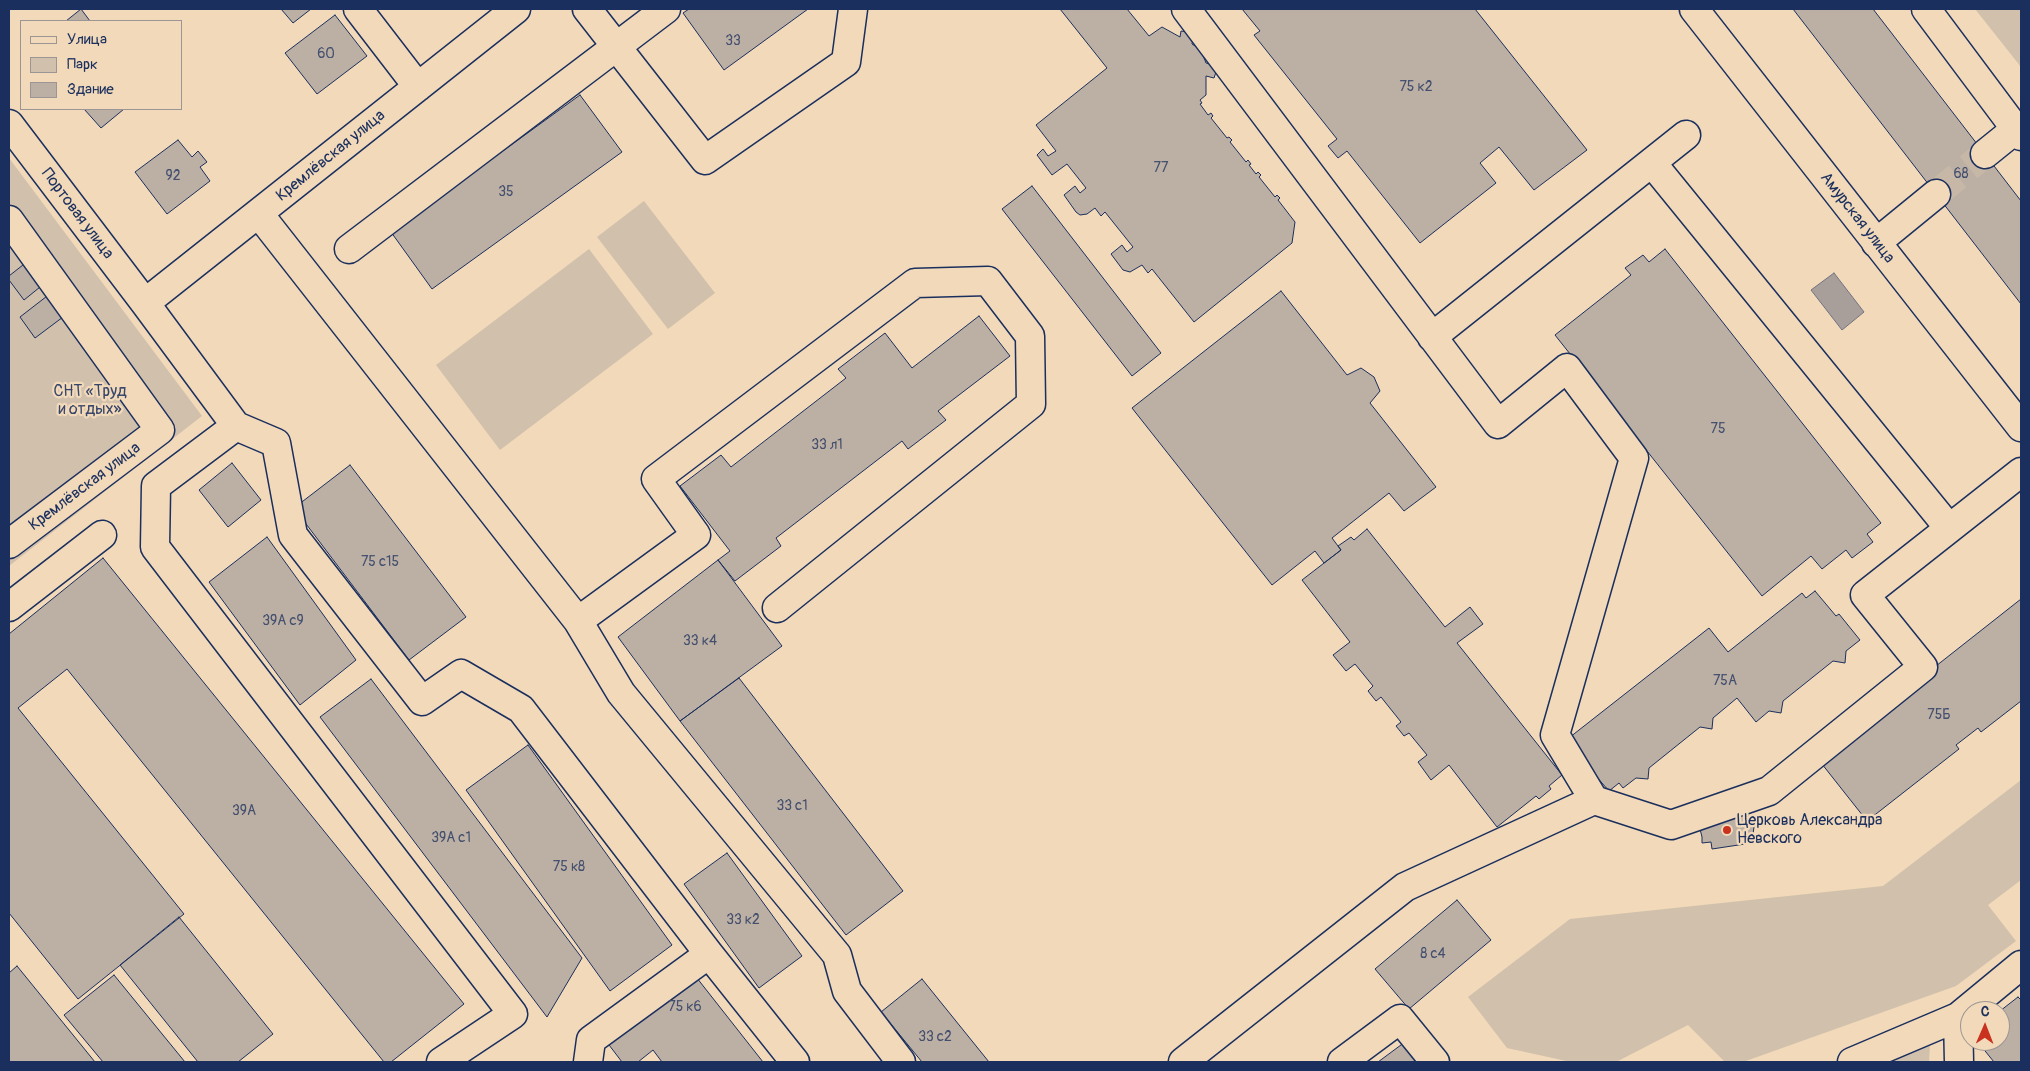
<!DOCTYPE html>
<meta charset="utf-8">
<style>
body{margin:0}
#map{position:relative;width:2030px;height:1071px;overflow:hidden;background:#f1d9b9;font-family:Pangolin,sans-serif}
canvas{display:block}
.frame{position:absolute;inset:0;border:10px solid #1b2f5e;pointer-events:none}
.legend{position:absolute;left:20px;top:20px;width:162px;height:90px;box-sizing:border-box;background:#f1d9b9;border:1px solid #9b9595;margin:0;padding:6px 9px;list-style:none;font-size:15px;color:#1b2f5e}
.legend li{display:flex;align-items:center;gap:10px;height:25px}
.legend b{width:25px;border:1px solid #9b9595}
.north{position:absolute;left:1960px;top:1001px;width:50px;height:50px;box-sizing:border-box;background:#f1d9b9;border:1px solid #9b9595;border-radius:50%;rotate:1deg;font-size:14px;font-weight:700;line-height:20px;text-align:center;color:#1b2f5e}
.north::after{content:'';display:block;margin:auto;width:18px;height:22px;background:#c8321e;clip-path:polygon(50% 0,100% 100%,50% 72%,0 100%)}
</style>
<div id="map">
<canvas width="2030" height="1071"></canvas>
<div class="frame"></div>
<ul class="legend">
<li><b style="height:6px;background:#f1d9b9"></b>Улица</li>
<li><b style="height:14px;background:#d1c0ac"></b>Парк</li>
<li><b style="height:14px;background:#bcafa3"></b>Здание</li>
</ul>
<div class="north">С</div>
</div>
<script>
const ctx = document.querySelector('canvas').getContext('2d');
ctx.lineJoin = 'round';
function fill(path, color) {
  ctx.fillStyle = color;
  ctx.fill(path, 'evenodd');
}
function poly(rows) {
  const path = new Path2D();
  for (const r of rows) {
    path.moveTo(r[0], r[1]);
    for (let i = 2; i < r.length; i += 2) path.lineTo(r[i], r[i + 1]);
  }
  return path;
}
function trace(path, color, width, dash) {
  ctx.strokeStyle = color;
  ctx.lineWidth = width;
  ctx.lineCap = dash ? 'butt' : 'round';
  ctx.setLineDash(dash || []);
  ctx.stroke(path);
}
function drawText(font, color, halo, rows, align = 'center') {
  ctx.font = font + ' Pangolin,sans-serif';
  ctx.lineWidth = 4.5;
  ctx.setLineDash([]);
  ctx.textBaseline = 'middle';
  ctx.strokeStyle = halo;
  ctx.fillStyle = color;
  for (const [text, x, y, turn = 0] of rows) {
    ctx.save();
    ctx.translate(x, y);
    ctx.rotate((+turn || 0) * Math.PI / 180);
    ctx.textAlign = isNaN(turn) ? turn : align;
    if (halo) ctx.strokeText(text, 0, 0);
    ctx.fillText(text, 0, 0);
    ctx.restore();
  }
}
const green = poly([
 [1975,9,2021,9,2021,67],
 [9,158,202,416,9,566],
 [644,201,715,293,668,329,597,237],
 [589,249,653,334,500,450,436,365],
 [2021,780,2021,880,1988,905,2016,941,1956,986,1743,1062,1725,1062,1688,1025,1616,1062,1571,1062,1507,1048,1468,997,1570,919,1883,886],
 [1930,1045,1929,1062,1889,1062]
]);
const water = poly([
 [1834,273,1864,312,1842,330,1811,290,1834,273]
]);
const building = poly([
 [81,9,90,21,66,21,81,9],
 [281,9,311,9,293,23,281,9],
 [689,9,808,9,724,70,683,13,689,9],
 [1060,9,1127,9,1149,36,1162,27,1180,37,1181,31,1194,33,1192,44,1201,50,1206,63,1218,66,1214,78,1206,76,1206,95,1200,100,1202,103,1200,104,1208,115,1211,113,1213,116,1211,118,1227,138,1229,137,1232,140,1230,142,1246,162,1248,160,1251,164,1249,165,1256,174,1258,172,1261,175,1259,177,1275,197,1277,195,1280,198,1278,200,1295,222,1292,243,1194,322,1152,269,1148,273,1142,265,1130,272,1123,270,1111,254,1122,245,1127,252,1133,247,1105,212,1101,216,1095,208,1087,214,1080,215,1076,212,1064,195,1075,186,1080,193,1086,188,1067,164,1052,175,1037,155,1043,149,1048,156,1056,151,1036,125,1107,68,1060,9],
 [1242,9,1475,9,1587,150,1534,190,1499,147,1480,163,1496,183,1420,243,1347,151,1338,158,1328,146,1337,139,1254,35,1260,31,1242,9],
 [1793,9,1873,9,2021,201,2021,304,1793,9],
 [335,15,367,56,317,94,285,53,335,15],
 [580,95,622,152,432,289,391,232,580,95],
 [84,109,124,109,101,128,84,109],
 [178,140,192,157,198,151,207,162,200,167,210,181,167,214,135,172,178,140],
 [1032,186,1161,353,1132,376,1002,209,1032,186],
 [1665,249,1881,523,1867,534,1873,542,1852,558,1846,550,1822,569,1811,556,1762,596,1555,335,1631,275,1625,268,1643,255,1649,262,1665,249],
 [28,261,45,283,24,300,9,280,9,276,28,261],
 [1281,291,1347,375,1361,368,1374,377,1380,391,1370,403,1436,487,1404,511,1389,493,1332,538,1341,550,1324,563,1315,551,1272,585,1132,408,1281,291],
 [51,293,67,314,35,338,20,317,51,293],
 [979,316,1010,356,938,411,946,420,908,449,902,441,776,538,781,546,735,581,718,560,730,551,680,486,721,455,731,467,846,378,838,369,885,333,912,368,979,316],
 [232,463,261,500,228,527,199,490,232,463],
 [350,465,466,617,409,660,294,508,350,465],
 [1367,529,1445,627,1470,607,1483,624,1457,643,1562,775,1549,786,1551,789,1539,799,1536,796,1497,827,1449,765,1431,780,1418,762,1427,755,1409,733,1404,736,1396,726,1401,722,1381,697,1376,701,1368,691,1373,686,1355,664,1346,671,1333,655,1350,642,1302,580,1341,550,1338,546,1351,537,1354,540,1367,529],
 [267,537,356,660,300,705,209,582,267,537],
 [103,558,464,1004,391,1062,384,1062,67,669,18,708,184,914,78,999,9,913,9,634,103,558],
 [718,560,782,646,680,721,618,637,718,560],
 [1815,591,1836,616,1839,614,1860,640,1846,651,1845,663,1833,661,1783,701,1781,713,1769,711,1756,722,1737,698,1713,718,1712,729,1700,727,1649,768,1648,779,1636,778,1623,788,1619,783,1609,791,1565,741,1709,628,1728,652,1802,593,1806,598,1815,591],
 [2021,599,2021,701,1981,732,1978,728,1956,745,1959,749,1867,821,1818,759,2021,599],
 [739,678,903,891,846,935,680,721,739,678],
 [371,679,582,958,547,1017,320,717,371,679],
 [528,745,672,945,610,991,466,790,528,745],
 [1739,810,1747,814,1754,827,1753,834,1745,844,1712,849,1711,842,1702,843,1702,837,1699,825,1739,810],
 [727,853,802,956,759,988,684,884,727,853],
 [1457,900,1491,940,1409,1009,1375,969,1457,900],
 [179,917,273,1034,238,1062,198,1062,120,965,179,917],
 [17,966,95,1062,9,1062,9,973,17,966],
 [693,973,763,1062,662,1062,653,1050,638,1062,622,1062,606,1041,693,973],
 [114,975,185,1062,103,1062,64,1015,114,975],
 [922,979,989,1062,922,1062,881,1012,922,979],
 [2018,997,2021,1000,2021,1062,1994,1062,1977,1041,2000,1041,2000,1011,2018,997],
 [1405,1042,1420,1062,1378,1062,1405,1042]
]);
const minorTunnel = poly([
 [1936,194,1985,154]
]);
const minor = poly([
 [358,9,418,87],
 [587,9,705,160,846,62,853,9],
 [1694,9,2021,427],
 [1926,9,2021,136],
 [9,124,145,303,236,426,156,486,155,547,513,1014,441,1062],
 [1985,154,2016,129],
 [1652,163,1949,528],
 [259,214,578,621,621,693,837,955,847,991,901,1062],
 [9,220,160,430,9,544],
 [1876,243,1936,194],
 [349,249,666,9],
 [145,303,516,9],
 [1432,337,1686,135],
 [236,426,276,443,293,535,422,701,461,674,521,709,709,954,795,1062],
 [9,607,102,535],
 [578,621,696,535,656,479,915,283,988,281,1030,336,1031,404,777,608],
 [1594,800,1671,825,1769,791,1923,667,1865,595,2021,472],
 [1958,1017,2021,965],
 [588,1062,591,1040,709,954],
 [1183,1062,1405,887,1594,800,1555,735,1634,458,1567,368,1498,424,1186,9],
 [1342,1062,1400,1019,1435,1062],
 [1852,1062,1958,1017,1959,1062]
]);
const markers = [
 [1727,830,5,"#c8321e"]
];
const numberNames = [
 ["33",733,41],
 ["60",326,54],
 ["75 к2",1416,87],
 ["77",1161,168],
 ["68",1961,174],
 ["92",173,176],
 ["35",506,192],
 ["75",1718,429],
 ["33 л1",827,445],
 ["75 с15",380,562],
 ["39А с9",283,621],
 ["33 к4",700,641],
 ["75А",1725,681],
 ["75Б",1939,715],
 ["33 с1",792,806],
 ["39А",244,811],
 ["39А с1",451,838],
 ["75 к8",569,867],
 ["33 к2",743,920],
 ["8 с4",1433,954],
 ["75 к6",685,1007],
 ["33 с2",935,1037]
];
const streetNames = [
 ["Кремлёвская улица",331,156,-39],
 ["Портовая улица",77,214,53],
 ["Амурская улица",1857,218,52],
 ["Кремлёвская улица",85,487,-37]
];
const parkNames = [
 ["СНТ «Труд",90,392],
 ["и отдых»",90,410]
];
const poiNames = [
 ["Церковь Александра",1737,821],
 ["Невского",1737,839]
];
fill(green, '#d1c0ac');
fill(water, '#a89f9a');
trace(water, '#707282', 1);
fill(building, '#bcafa3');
trace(building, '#1b2f5e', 1);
trace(minorTunnel, '#c6b7a7', 28, [28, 14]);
trace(minor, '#1b2f5e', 31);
trace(minor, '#f1d9b9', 28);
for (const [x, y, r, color] of markers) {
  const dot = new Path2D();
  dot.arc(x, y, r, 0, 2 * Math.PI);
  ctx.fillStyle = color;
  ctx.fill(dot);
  trace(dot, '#f1d9b9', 2);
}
drawText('14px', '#434f6f', null, numberNames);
drawText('16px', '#1b2f5e', '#f1d9b9', streetNames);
drawText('16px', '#36456a', '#f1d9b9', parkNames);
drawText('16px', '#1b2f5e', '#f1d9b9', poiNames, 'left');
</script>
